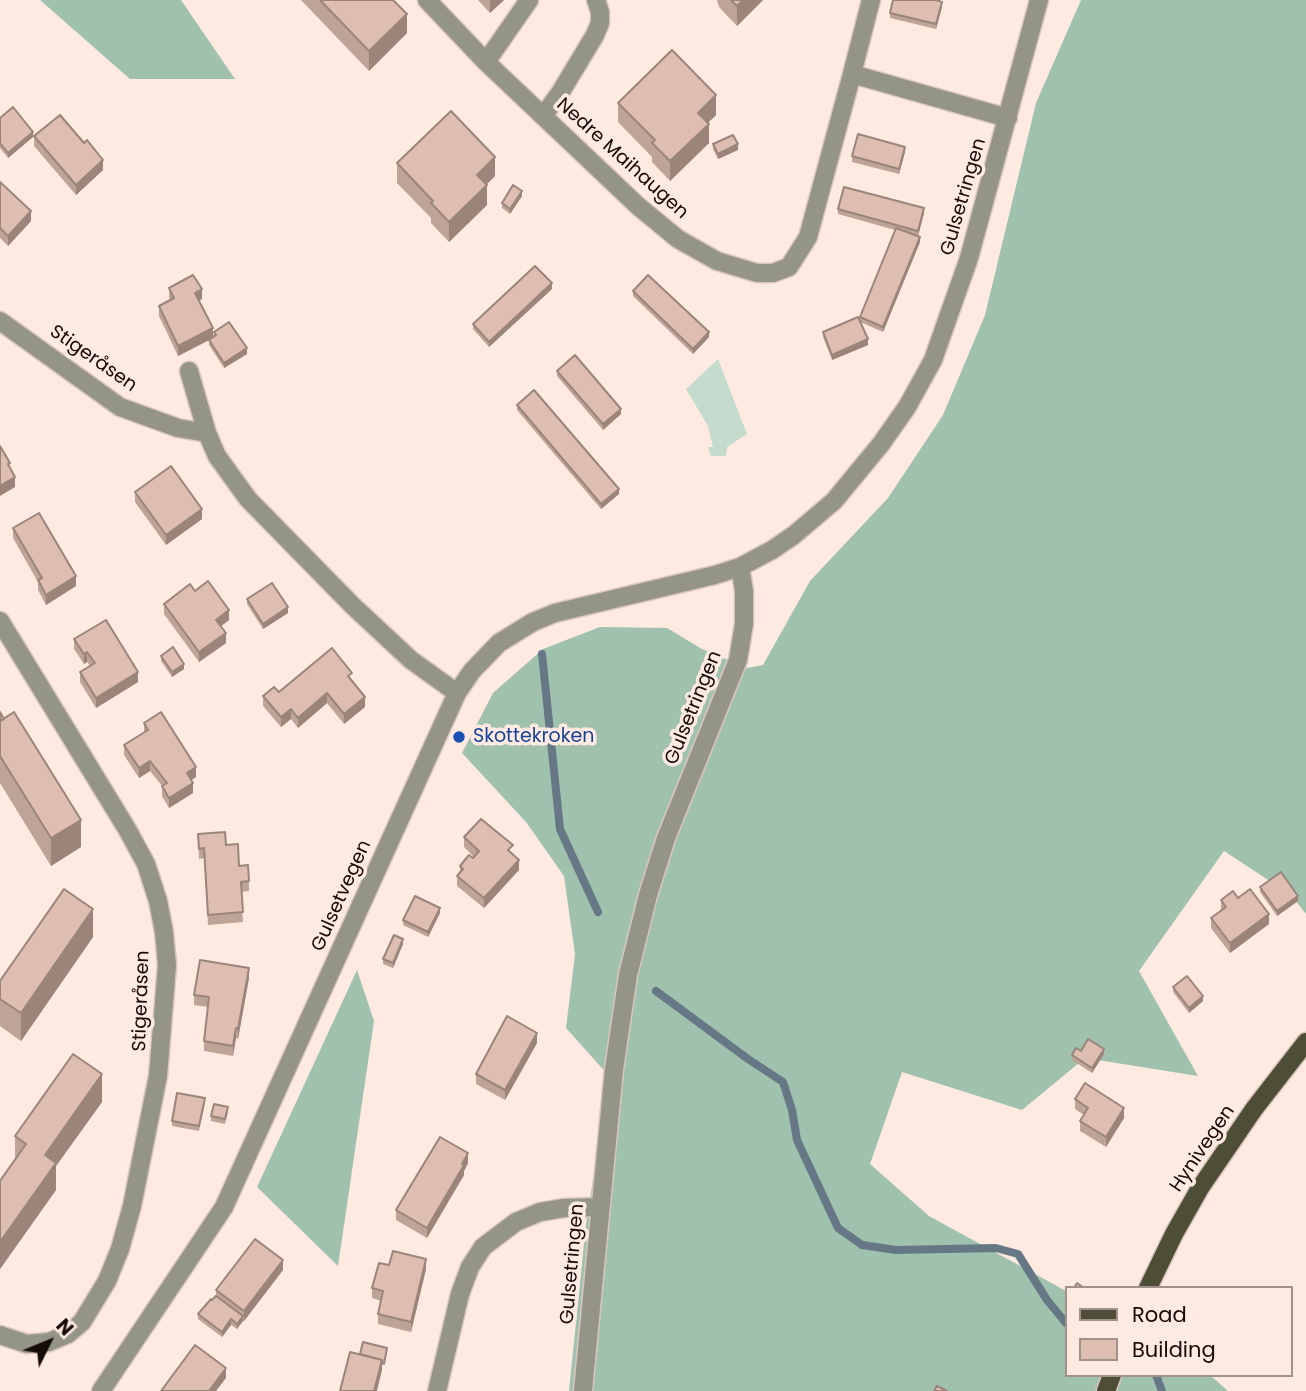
<!DOCTYPE html>
<meta charset="utf-8">
<style>
body{margin:0}
#map{position:relative;width:1306px;height:1391px;overflow:hidden;background:#feeae1;font-family:Poppins,sans-serif}
canvas{display:block}
.legend{position:absolute;left:1065px;top:1286px;width:228px;height:91px;box-sizing:border-box;background:#feeae1;border:2px solid #a1918a;margin:0;padding:9px 12px;list-style:none;font-size:21px;color:#150b07}
.legend li{display:flex;align-items:center;gap:14px;height:35px}
.legend b{width:35px;border:2px solid #a1918a}
.north{position:absolute;left:14px;top:1307px;width:70px;height:70px;-webkit-text-stroke:5px #feeae1;paint-order:stroke;rotate:47deg;font-size:19px;font-weight:700;line-height:28px;text-align:center;color:#150b07}
.north::after{content:'';display:block;margin:auto;width:24px;height:32px;background:#150b07;clip-path:polygon(50% 0,100% 100%,50% 72%,0 100%)}
</style>
<div id="map">
<canvas width="1306" height="1391"></canvas>
<ul class="legend">
<li><b style="height:9px;background:#4e4d35"></b>Road</li>
<li><b style="height:19px;background:#ddbeb0"></b>Building</li>
</ul>
<div class="north">N</div>
</div>
<script>
const ctx = document.querySelector('canvas').getContext('2d');
ctx.lineJoin = 'round';
function fill(path, color) {
  ctx.fillStyle = color;
  ctx.fill(path, 'evenodd');
}
function poly(rows) {
  const path = new Path2D();
  for (const r of rows) {
    path.moveTo(r[0], r[1]);
    for (let i = 2; i < r.length; i += 2) path.lineTo(r[i], r[i + 1]);
  }
  return path;
}
function trace(path, color, width, dash) {
  ctx.strokeStyle = color;
  ctx.lineWidth = width;
  ctx.lineCap = dash ? 'butt' : 'round';
  ctx.setLineDash(dash || []);
  ctx.stroke(path);
}
function drawText(font, color, halo, rows, align = 'center') {
  ctx.font = font + ' Poppins,sans-serif';
  ctx.lineWidth = 7;
  ctx.setLineDash([]);
  ctx.textBaseline = 'middle';
  ctx.strokeStyle = halo;
  ctx.fillStyle = color;
  for (const [text, x, y, turn = 0] of rows) {
    ctx.save();
    ctx.translate(x, y);
    ctx.rotate((+turn || 0) * Math.PI / 180);
    ctx.textAlign = isNaN(turn) ? turn : align;
    if (halo) ctx.strokeText(text, 0, 0);
    ctx.fillText(text, 0, 0);
    ctx.restore();
  }
}
const green = poly([
 [718,359,747,434,727,447,726,456,711,456,708,447,713,447,708,426,686,389]
]);
const forest = poly([
 [40,0,181,0,235,79,130,79],
 [1081,0,1306,0,1306,914,1291,895,1224,851,1139,971,1198,1076,1085,1058,1022,1110,902,1072,870,1164,929,1216,1066,1291,1066,1375,1210,1375,1228,1391,569,1391,586,1224,609,1076,566,1028,575,954,564,876,526,822,462,753,493,693,543,649,600,627,667,628,702,649,747,668,763,665,810,581,888,498,943,415,985,315,1036,103],
 [357,970,374,1021,338,1266,257,1187]
]);
const stream = poly([
 [542,654,560,829,598,912],
 [656,991,748,1059,783,1082,792,1110,797,1140,838,1228,862,1245,896,1250,996,1248,1018,1254,1047,1300,1066,1323],
 [1156,1375,1162,1391]
]);
const minor = poly([
 [427,0,486,62,638,206,678,239,717,261,757,273,773,273,789,267,808,237,852,74],
 [871,0,852,74,1008,118],
 [486,62,529,0],
 [543,116,560,93,595,35,600,23,600,12,596,0],
 [0,321,120,407,178,428,207,433],
 [189,371,207,433,217,456,248,499,353,606,411,660,457,693],
 [0,621,127,829,146,864,158,901,164,932,167,965,158,1076,132,1206,120,1249,107,1281,82,1322,68,1334,49,1342,27,1344,0,1335],
 [101,1391,224,1207,457,693,472,671,499,643,533,622,555,613,715,575,740,567,772,550,794,535,834,501,881,444,907,407,933,360,969,258,1039,0],
 [437,1391,460,1294,470,1267,483,1247,516,1222,540,1212,564,1208,599,1207],
 [583,1391,614,1069,628,975,648,895,666,838,738,660,744,624,744,591,740,567]
]);
const major = poly([
 [1148,1288,1174,1234,1200,1188,1254,1109,1306,1042],
 [1106,1391,1112,1375]
]);
const wall = poly([
 [301,0,393,0,407,33,369,71],
 [478,0,504,0,490,13],
 [717,0,763,0,737,26,719,7],
 [942,7,936,29,890,18,890,13],
 [618,103,716,115,708,123,709,143,670,181,652,162,652,157,618,122],
 [0,118,33,137,8,158,0,148],
 [34,136,84,143,103,170,76,195,34,146],
 [713,144,738,150,718,159,713,149],
 [905,152,899,174,852,162,852,156],
 [397,163,495,176,487,184,487,205,449,242,431,223,431,218,397,183],
 [0,182,31,221,8,246,0,238],
 [522,196,510,214,502,208,502,203],
 [838,209,924,213,918,236,910,234,920,242,883,332,860,322,868,345,832,360,823,337,823,332,860,322,860,317,895,230,838,214],
 [169,288,202,299,199,301,213,337,214,332,247,354,224,368,209,345,209,340,178,356,159,316,159,306,170,300,169,298],
 [552,289,489,347,473,329,473,324],
 [633,291,709,337,693,354,633,296],
 [557,371,621,414,603,430,557,376],
 [517,405,619,494,601,509,517,410],
 [135,492,202,519,166,545,135,502],
 [13,528,76,586,46,605,38,590,38,582,13,538],
 [195,591,229,620,221,626,226,643,199,662,164,614,164,604],
 [247,599,288,613,263,629,247,604],
 [74,639,138,682,96,708,80,682,80,672,90,666,87,662,84,664,74,649],
 [161,656,184,669,172,677,161,661],
 [352,681,365,707,344,724,327,703,298,728,291,719,281,727,263,706,263,696],
 [0,712,81,847,51,866,0,783],
 [144,723,196,777,191,780,193,793,169,808,162,796,162,786,150,771,139,778,124,755,124,745,144,733],
 [198,834,226,845,249,881,249,891,241,892,243,922,208,925,204,858,199,859],
 [464,837,513,854,519,870,484,908,457,886,457,876,460,873,460,866,474,857,464,847],
 [1260,887,1298,901,1277,916,1260,892],
 [1221,900,1269,924,1230,953,1211,928,1211,918,1221,911],
 [440,913,428,937,403,925,403,920],
 [93,937,21,1041,0,1026,0,981],
 [403,944,393,968,383,964,383,959],
 [249,978,238,1039,236,1038,233,1056,204,1051,204,1041,208,1007,194,1005,194,995],
 [1173,987,1203,1001,1189,1013,1173,992],
 [537,1043,505,1100,476,1084,476,1074],
 [1081,1051,1104,1054,1092,1073,1072,1060,1072,1055],
 [1075,1099,1124,1118,1106,1147,1080,1131,1080,1121,1084,1115,1075,1109],
 [102,1102,56,1166,56,1190,0,1269,0,1181,15,1159,15,1136],
 [205,1103,199,1131,172,1126,172,1121],
 [228,1112,225,1124,211,1121,211,1116],
 [468,1163,464,1171,464,1175,427,1238,396,1220,396,1210],
 [389,1265,426,1269,411,1332,378,1324,378,1314,381,1301,372,1298,372,1288],
 [283,1270,244,1321,243,1321,237,1329,231,1325,222,1337,198,1319,198,1314,216,1296,216,1290]
]);
const shadedWall = poly([
 [490,0,504,0,490,13],
 [743,0,763,0,737,26,737,6],
 [942,2,942,7,936,29,936,24],
 [407,14,407,33,369,71,369,51],
 [716,95,716,115,698,132,698,113],
 [709,124,709,143,670,181,670,161],
 [33,132,33,137,8,158,8,153],
 [738,144,738,150,718,159,718,154],
 [905,147,905,152,899,174,899,169],
 [495,157,495,176,477,194,477,175],
 [103,160,103,170,76,195,76,185],
 [487,185,487,205,449,242,449,222],
 [522,191,522,196,510,214,510,209],
 [924,208,924,213,918,236,918,231],
 [31,211,31,221,8,246,8,236],
 [920,237,920,242,883,332,883,327],
 [552,283,552,289,489,347,489,342],
 [202,289,202,299,195,303,195,293],
 [213,328,213,338,178,356,178,346],
 [709,332,709,337,693,354,693,349],
 [868,339,868,345,832,360,832,355],
 [247,348,247,354,224,368,224,363],
 [621,409,621,414,603,430,603,424],
 [15,477,15,487,0,496,0,486],
 [619,489,619,494,601,509,601,504],
 [202,509,202,519,166,545,166,535],
 [76,576,76,586,46,605,46,595],
 [288,607,288,613,263,629,263,624],
 [229,610,229,620,216,630,216,620],
 [226,633,226,643,199,662,199,652],
 [87,652,87,662,84,664,84,654],
 [184,664,184,669,172,677,172,672],
 [138,672,138,682,96,708,96,698],
 [327,693,327,703,298,728,298,718],
 [365,697,365,707,344,724,344,714],
 [291,709,291,719,281,727,281,717],
 [150,761,150,771,139,778,139,768],
 [196,767,196,777,187,783,187,773],
 [193,783,193,793,169,808,169,798],
 [81,820,81,847,51,866,51,838],
 [519,860,519,870,484,908,484,898],
 [1298,896,1298,901,1277,916,1277,911],
 [440,908,440,913,428,937,428,932],
 [93,909,93,937,21,1041,21,1013],
 [1269,914,1269,924,1230,953,1230,943],
 [403,939,403,944,393,968,393,963],
 [249,968,249,978,238,1039,238,1029],
 [1203,996,1203,1001,1189,1013,1189,1008],
 [236,1028,236,1038,233,1056,233,1046],
 [537,1033,537,1043,505,1100,505,1090],
 [1104,1049,1104,1054,1092,1073,1092,1068],
 [102,1074,102,1102,56,1166,56,1190,0,1269,0,1242,45,1155],
 [1124,1108,1124,1118,1106,1147,1106,1137],
 [468,1153,468,1163,464,1171,464,1175,427,1238,427,1228],
 [426,1259,426,1269,411,1332,411,1322],
 [283,1260,283,1270,244,1321,244,1311],
 [243,1316,243,1321,237,1329,237,1324],
 [231,1319,231,1325,222,1337,222,1332],
 [382,1360,382,1370,377,1391,374,1391],
 [226,1368,226,1378,216,1391,209,1391]
]);
const building = poly([
 [320,0,393,0,407,14,369,51,320,0],
 [731,0,743,0,737,6,731,0],
 [893,0,936,0,942,2,936,24,890,13,893,0],
 [672,50,716,95,698,113,709,124,670,161,652,143,655,140,618,103,672,50],
 [13,107,33,132,8,153,0,143,0,118,13,107],
 [451,111,495,157,477,175,487,185,449,222,431,203,433,201,397,163,451,111],
 [60,115,84,143,87,140,103,160,76,185,34,136,60,115],
 [858,134,905,147,899,169,852,156,858,134],
 [733,135,738,144,718,154,713,144,733,135],
 [0,182,31,211,8,236,0,228,0,182],
 [513,185,522,191,510,209,502,203,513,185],
 [844,187,924,208,918,231,838,209,844,187],
 [896,228,920,237,883,327,860,317,896,228],
 [535,266,552,283,489,342,473,324,535,266],
 [193,275,202,289,195,293,213,328,178,346,159,306,174,298,169,288,193,275],
 [648,275,709,332,693,349,633,291,648,275],
 [858,317,868,339,832,355,823,332,858,317],
 [229,322,247,348,224,363,209,340,216,335,214,332,229,322],
 [575,355,621,409,603,424,557,371,575,355],
 [534,390,619,489,601,504,517,405,534,390],
 [0,446,10,463,8,464,15,477,0,486,0,446],
 [171,466,202,509,166,535,135,492,171,466],
 [39,513,76,576,46,595,38,580,42,578,13,528,39,513],
 [208,581,229,610,216,620,226,633,199,652,164,604,190,584,195,591,208,581],
 [272,583,288,607,263,624,247,599,272,583],
 [106,620,138,672,96,698,80,672,95,663,87,652,84,654,74,639,106,620],
 [173,647,184,664,172,672,161,656,173,647],
 [332,648,352,673,348,676,365,697,344,714,327,693,298,718,291,709,281,717,263,696,274,687,279,692,332,648],
 [0,712,4,719,0,721,0,712],
 [14,712,81,820,51,838,0,756,0,721,14,712],
 [161,712,196,767,187,773,193,783,169,798,162,786,167,783,150,761,139,768,124,745,148,730,144,723,161,712],
 [481,819,513,845,508,850,519,860,484,898,457,876,463,869,460,866,469,855,473,858,479,851,464,837,481,819],
 [225,832,226,845,238,844,239,866,248,865,249,881,241,882,243,912,208,915,204,848,199,849,198,834,225,832],
 [1281,872,1298,896,1277,911,1260,887,1281,872],
 [64,889,93,909,21,1013,0,999,0,981,64,889],
 [1250,889,1269,914,1230,943,1211,918,1226,907,1221,900,1233,891,1238,898,1250,889],
 [415,896,440,908,428,932,403,920,415,896],
 [394,935,403,939,393,963,383,959,394,935],
 [200,960,249,968,238,1029,236,1028,233,1046,204,1041,209,997,194,995,200,960],
 [1187,976,1203,996,1189,1008,1173,987,1187,976],
 [507,1016,537,1033,505,1090,476,1074,507,1016],
 [1088,1039,1104,1049,1092,1068,1072,1055,1076,1048,1081,1051,1088,1039],
 [73,1054,102,1074,45,1155,56,1163,0,1242,0,1181,26,1144,15,1136,73,1054],
 [1085,1083,1124,1108,1106,1137,1080,1121,1088,1108,1075,1099,1085,1083],
 [177,1093,205,1098,199,1126,172,1121,177,1093],
 [214,1104,228,1107,225,1119,211,1116,214,1104],
 [440,1137,468,1153,462,1164,464,1165,427,1228,396,1210,440,1137],
 [255,1239,283,1260,244,1311,216,1290,255,1239],
 [393,1251,426,1259,411,1322,378,1314,383,1291,372,1288,379,1263,389,1265,393,1251],
 [1077,1283,1084,1288,1074,1288,1077,1283],
 [216,1296,243,1316,237,1324,231,1319,222,1332,198,1314,211,1299,212,1300,216,1296],
 [363,1342,387,1348,384,1364,382,1363,382,1360,360,1354,363,1342],
 [195,1345,226,1368,209,1391,161,1391,195,1345],
 [350,1352,382,1360,374,1391,340,1391,350,1352],
 [937,1386,947,1391,934,1391,937,1386]
]);
const markers = [
 [459,737,7,"#1a4fb4"]
];
const streetNames = [
 ["Nedre Maihaugen",622,159,42],
 ["Gulsetringen",964,197,-74],
 ["Stigeråsen",93,359,35],
 ["Gulsetringen",694,708,-68],
 ["Gulsetvegen",342,896,-66],
 ["Stigeråsen",142,1001,-88],
 ["Hynivegen",1203,1149,-56],
 ["Gulsetringen",573,1264,-85]
];
const transitNames = [
 ["Skottekroken",473,737]
];
fill(green, '#c4dbcd');
fill(forest, '#9fc1ae');
trace(stream, '#667885', 8);
trace(minor, '#d9c6be', 21);
trace(major, '#d9c6be', 21);
trace(minor, '#959587', 18);
trace(major, '#4e4d35', 18);
fill(wall, '#bea397');
fill(shadedWall, '#9b857b');
fill(building, '#ddbeb0');
trace(building, '#9b857b', 2);
for (const [x, y, r, color] of markers) {
  const dot = new Path2D();
  dot.arc(x, y, r, 0, 2 * Math.PI);
  ctx.fillStyle = color;
  ctx.fill(dot);
  trace(dot, '#feeae1', 2.5);
}
drawText('19px', '#150b07', '#feeae1', streetNames);
drawText('19px', '#164399', '#feeae1', transitNames, 'left');
</script>
